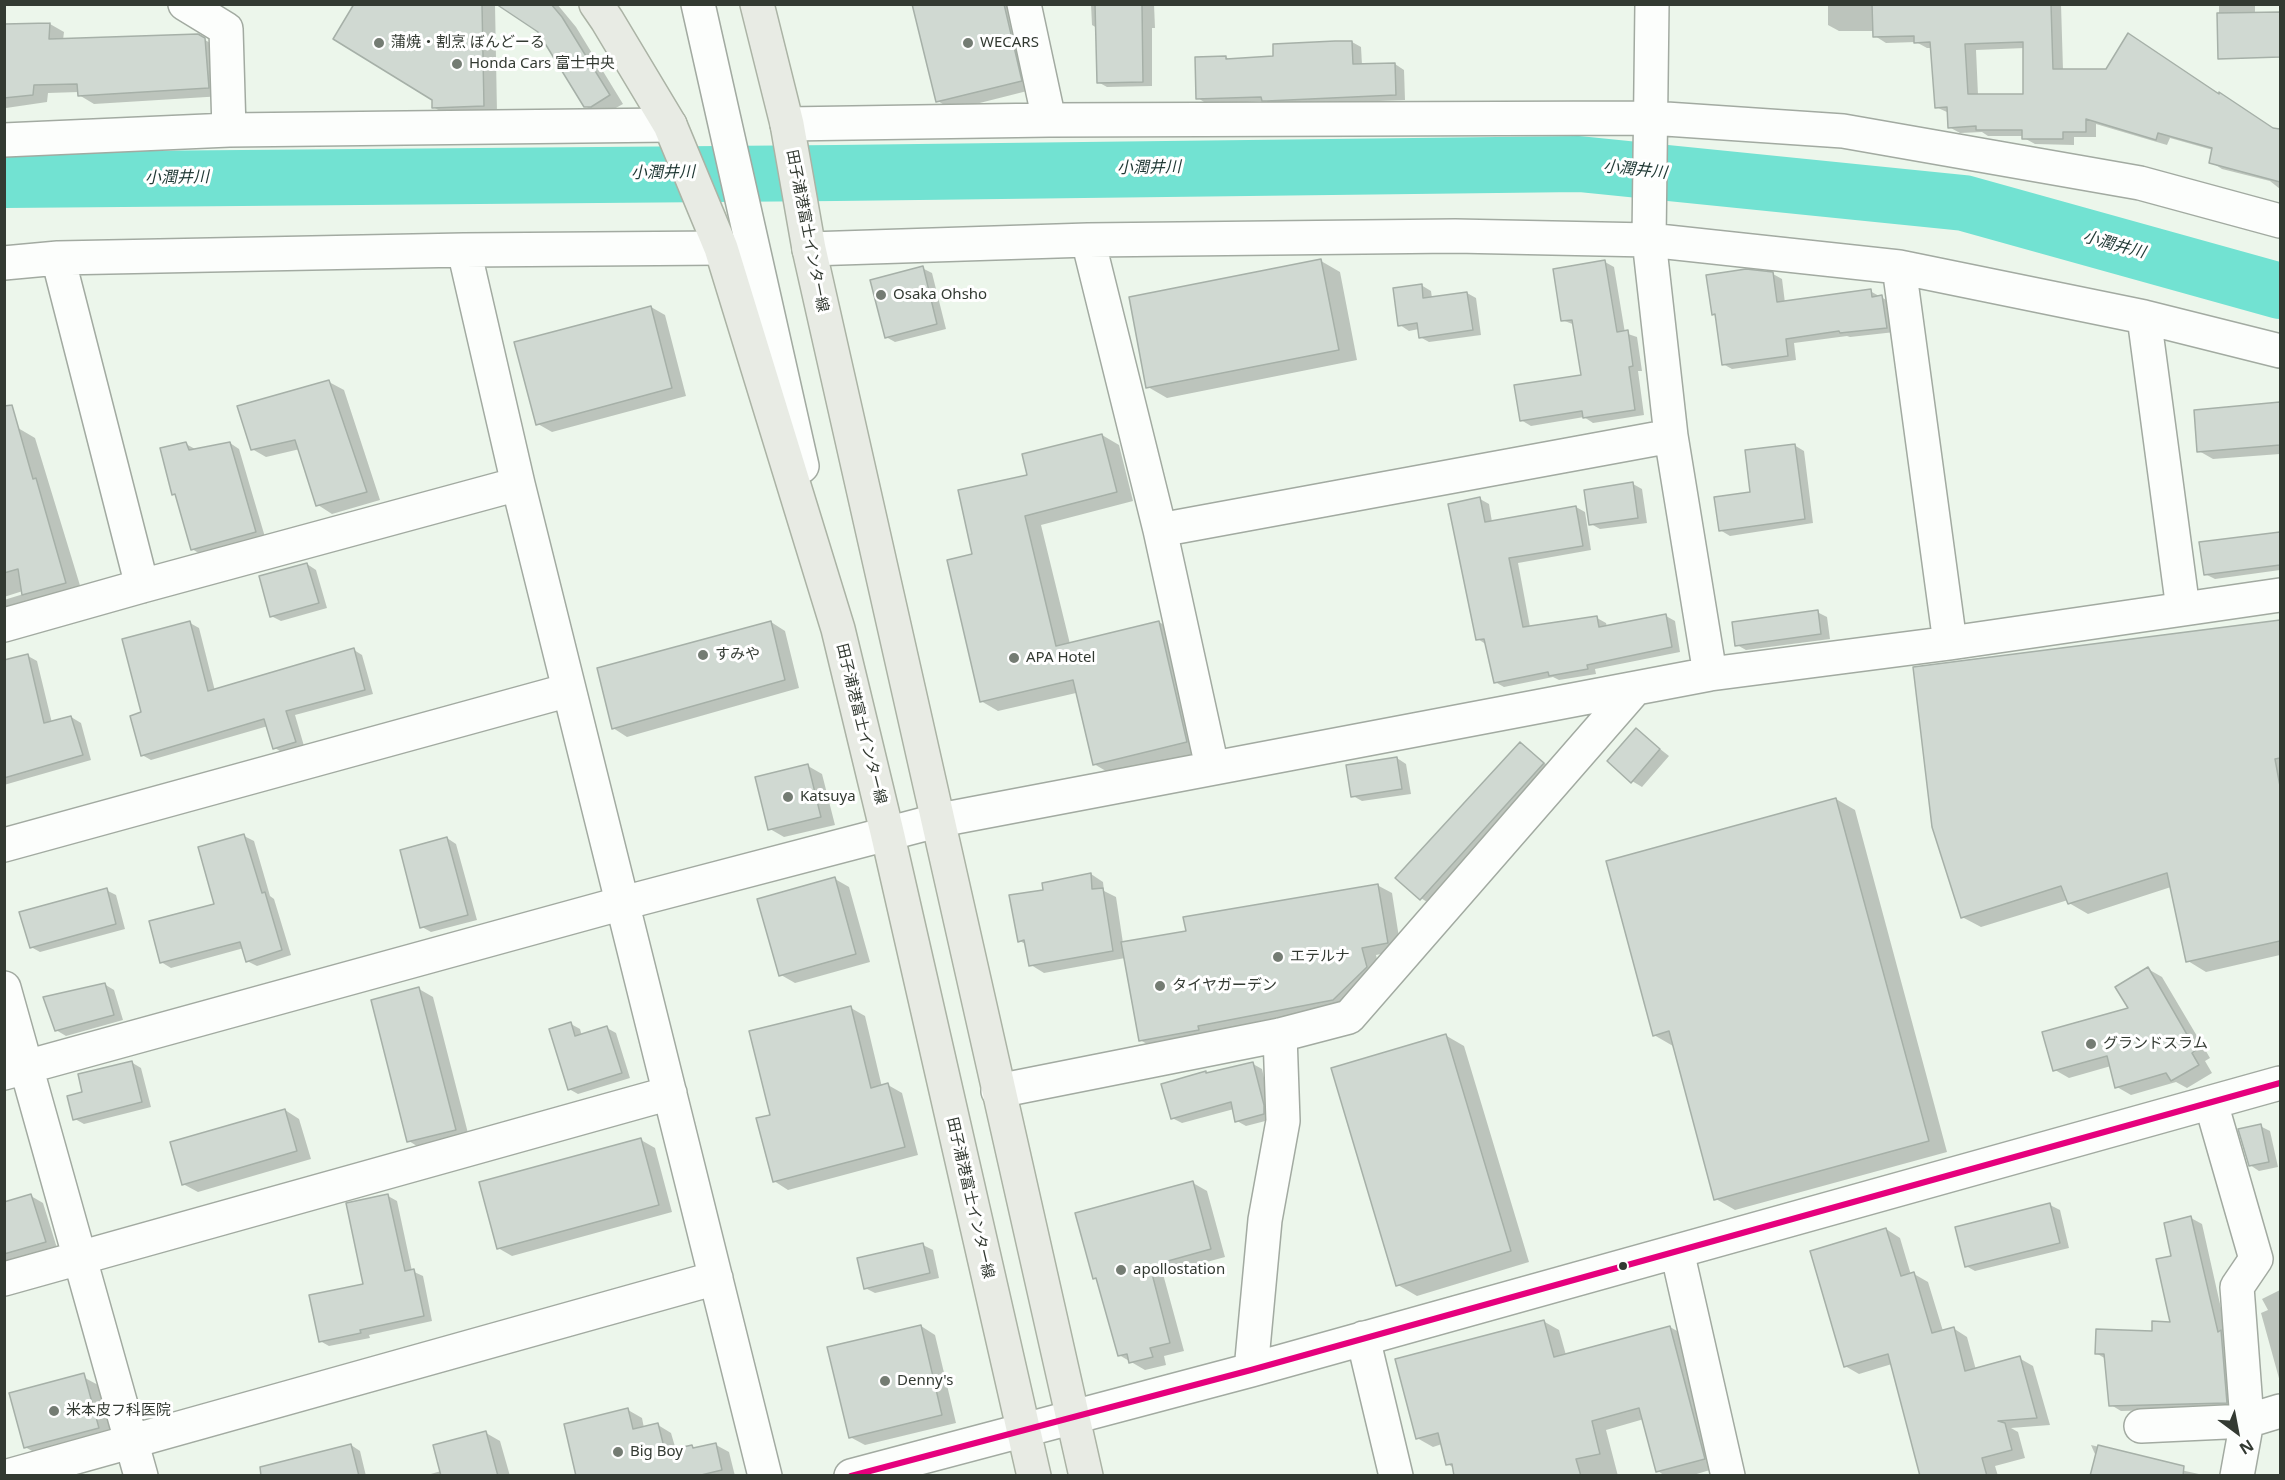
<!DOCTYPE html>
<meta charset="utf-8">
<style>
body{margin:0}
#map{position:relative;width:2285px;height:1480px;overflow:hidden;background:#ecf6eb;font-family:"Noto Sans",sans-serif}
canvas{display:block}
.frame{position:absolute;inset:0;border:6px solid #333a32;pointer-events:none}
.north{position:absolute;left:2207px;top:1402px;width:60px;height:60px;-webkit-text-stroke:4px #fff;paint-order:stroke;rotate:148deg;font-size:16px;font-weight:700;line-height:24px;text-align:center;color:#333a32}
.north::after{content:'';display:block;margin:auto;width:21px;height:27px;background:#333a32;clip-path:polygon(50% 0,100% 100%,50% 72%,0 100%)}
</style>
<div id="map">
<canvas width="2285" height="1480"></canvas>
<div class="frame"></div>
<div class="north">N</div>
</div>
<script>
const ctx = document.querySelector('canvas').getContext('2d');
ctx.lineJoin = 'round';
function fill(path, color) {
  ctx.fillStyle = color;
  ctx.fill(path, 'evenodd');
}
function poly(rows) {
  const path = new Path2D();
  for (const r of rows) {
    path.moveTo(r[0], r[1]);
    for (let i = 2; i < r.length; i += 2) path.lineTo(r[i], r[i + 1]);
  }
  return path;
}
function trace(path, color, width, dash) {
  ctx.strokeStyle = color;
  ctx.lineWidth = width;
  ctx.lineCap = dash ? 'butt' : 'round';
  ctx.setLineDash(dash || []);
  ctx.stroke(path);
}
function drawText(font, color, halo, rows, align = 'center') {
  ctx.font = font + ' "Noto Sans","Noto Sans JP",sans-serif';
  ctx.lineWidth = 6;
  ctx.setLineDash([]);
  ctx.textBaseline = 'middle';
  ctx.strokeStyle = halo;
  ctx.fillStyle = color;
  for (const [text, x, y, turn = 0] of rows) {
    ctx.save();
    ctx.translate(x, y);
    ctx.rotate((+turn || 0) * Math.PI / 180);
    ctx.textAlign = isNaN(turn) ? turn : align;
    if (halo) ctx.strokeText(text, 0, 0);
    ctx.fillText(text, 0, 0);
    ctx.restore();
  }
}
const shadow = poly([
 [356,4,495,4,497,113,447,115,433,107,433,99],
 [499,4,557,4,576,27,623,104,605,114,600,114,585,106,539,31],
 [914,4,1015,4,1035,89,952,110,938,101],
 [1091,4,1154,4,1155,28,1152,28,1152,86,1107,87,1098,82,1097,28,1092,25],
 [1828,4,2061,4,2063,70,2107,71,2139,42,2274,129,2280,131,2280,189,2270,181,2222,169,2211,162,2213,150,2170,138,2167,145,2096,124,2096,137,2074,137,2074,145,2035,144,2024,138,2024,136,1988,136,1982,132,1960,133,1949,127,1949,113,1936,107,1932,48,1927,48,1916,42,1886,43,1875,36,1875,31,1839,31,1828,25],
 [2025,48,2024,95,1978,95,1976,50],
 [2219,4,2255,4,2255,37,2219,32],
 [50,24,64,32,63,40,198,36,219,48,223,96,94,104,79,95,79,92,48,93,47,102,6,108,4,26],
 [1352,42,1361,47,1362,65,1395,64,1404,70,1405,100,1272,105,1266,101,1207,104,1198,98,1226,57,1230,60,1275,57],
 [1321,261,1340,272,1357,360,1167,398,1148,387],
 [1605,262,1614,267,1625,333,1637,337,1642,371,1638,371,1644,415,1593,423,1584,417,1531,426,1521,420,1582,376,1575,325,1562,320],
 [922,268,932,273,946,329,895,342,886,337],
 [1773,274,1782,279,1785,303,1870,291,1890,302,1895,332,1850,337,1847,336,1794,343,1796,360,1732,369,1723,364,1716,316,1713,314],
 [1421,285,1431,291,1432,298,1467,293,1476,298,1481,335,1429,342,1420,337,1419,329,1409,331,1400,325],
 [651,307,665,315,686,396,552,432,538,424],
 [329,382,344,390,380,500,332,514,318,505,300,449,266,457,252,449],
 [2280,404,2280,454,2213,459,2199,451,2195,411],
 [18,428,35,438,82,592,4,614,4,600,30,592,29,589,4,597,4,432],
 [1102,435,1119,445,1133,501,1041,525,1070,644,1159,622,1176,632,1204,752,1111,774,1094,764,1076,693,998,711,981,701,974,556,1029,476],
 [230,443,239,449,265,537,202,555,192,549,177,496,174,494,186,444,195,449],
 [1794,445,1804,451,1813,523,1730,536,1720,530],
 [1633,484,1642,489,1647,523,1600,529,1591,524],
 [1480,499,1489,504,1492,522,1576,507,1585,512,1591,550,1518,563,1530,627,1597,618,1606,623,1607,627,1666,616,1675,621,1680,652,1595,669,1596,674,1559,680,1553,677,1504,687,1495,682,1487,645,1478,639],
 [2280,533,2280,570,2215,579,2205,574,2201,543],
 [307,564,316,570,327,608,281,621,271,616],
 [1817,612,1827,617,1830,639,1746,650,1737,645],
 [771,622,785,631,799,688,627,737,613,728],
 [190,623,199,628,215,691,354,650,362,655,373,694,295,715,304,746,283,753,275,748,268,726,151,760,142,755,143,713],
 [2280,623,2280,955,2206,972,2188,961,2171,887,2088,914,2069,903,2068,900,1981,927,1962,917,1915,668],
 [28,656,37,661,52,723,71,717,81,723,91,760,4,785,4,661],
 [1636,730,1669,756,1642,787,1632,781],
 [1520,743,1552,769,1430,904,1421,898],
 [1397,758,1406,764,1411,794,1362,801,1353,796],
 [808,766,822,774,835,825,784,837,770,829],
 [1836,799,1855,810,1947,1152,1735,1210,1716,1199,1673,1046,1654,1035],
 [244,836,254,841,270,896,274,899,291,955,257,966,247,961,244,948,171,968,161,962,216,905],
 [447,838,456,844,477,920,431,932,422,927],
 [1091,874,1103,882,1104,891,1116,897,1123,943,1187,932,1377,885,1392,893,1401,950,1376,955,1381,976,1347,1008,1154,1048,1140,1040,1125,958,1044,973,1031,965,1027,945,1020,941,1044,891],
 [835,879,849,887,870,962,795,983,781,975],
 [106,890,116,895,125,929,40,952,31,947],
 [2148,969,2162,977,2210,1058,2205,1061,2212,1073,2187,1088,2176,1082,2131,1095,2117,1087,2111,1066,2069,1078,2055,1070,2130,1009],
 [104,984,114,990,123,1020,66,1036,56,1030],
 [419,989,433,997,469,1137,423,1150,409,1141],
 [851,1008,865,1016,882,1087,888,1085,902,1093,918,1155,788,1190,774,1181,771,1116],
 [571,1024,580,1029,582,1036,607,1028,616,1033,630,1078,578,1094,569,1089],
 [1445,1035,1464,1046,1529,1262,1417,1296,1398,1285],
 [131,1062,141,1068,151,1107,84,1124,75,1119,84,1093],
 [1253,1064,1262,1069,1273,1119,1246,1126,1237,1121,1234,1109,1182,1123,1172,1118,1206,1073,1209,1074],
 [285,1110,299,1119,311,1159,198,1192,183,1184],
 [2260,1126,2270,1131,2278,1167,2259,1171,2250,1165],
 [641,1140,655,1148,672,1212,512,1256,498,1248],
 [1193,1183,1207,1191,1225,1257,1163,1274,1184,1351,1164,1356,1166,1365,1145,1370,1119,1355,1099,1280,1094,1278],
 [31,1196,43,1203,57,1248,4,1264,4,1204],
 [388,1196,397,1201,412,1271,423,1276,432,1321,369,1335,370,1338,329,1346,320,1341,364,1285],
 [2050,1205,2060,1210,2069,1248,1975,1271,1966,1266],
 [2191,1218,2202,1224,2227,1335,2237,1408,2121,1411,2111,1405,2106,1359,2096,1353,2153,1333,2172,1323,2173,1257],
 [1886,1229,1900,1238,1911,1275,1914,1274,1928,1282,1943,1331,1953,1328,1967,1337,1976,1370,2019,1358,2033,1366,2050,1425,2011,1428,2018,1432,2025,1458,1995,1466,1998,1476,1922,1476,1892,1364,1859,1374,1845,1366],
 [923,1245,933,1250,939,1278,875,1293,865,1288],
 [2280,1290,2280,1382,2261,1313,2268,1310,2262,1299],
 [1543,1321,1559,1330,1566,1355,1670,1327,1686,1336,1720,1467,1690,1476,1665,1476,1658,1471,1644,1419,1606,1430,1618,1476,1465,1476,1448,1464,1442,1444,1433,1447,1417,1438],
 [921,1326,935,1335,956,1423,865,1445,850,1437],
 [85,1378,100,1386,113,1436,39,1455,25,1447],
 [628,1410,642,1418,644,1428,658,1425,671,1433,676,1450,716,1445,729,1452,735,1476,578,1476],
 [486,1433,500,1441,510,1476,424,1476,441,1471],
 [351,1445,360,1451,366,1476,253,1476],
 [2091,1445,2140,1457,2153,1464,2208,1476,2092,1476,2098,1461]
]);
const river = poly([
 [4,180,836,173,1579,164,1964,203,2280,291]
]);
const building = poly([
 [354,4,482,4,484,106,432,108,432,100,333,39,354,4],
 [496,4,551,4,562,17,610,95,591,107,584,107,538,32,496,4],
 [912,4,1004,4,1022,81,936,102,912,4],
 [1095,4,1142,4,1143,82,1097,83,1095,4],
 [1872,4,2051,4,2053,69,2106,69,2128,33,2219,94,2219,92,2273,128,2280,129,2280,182,2209,163,2212,148,2158,133,2156,140,2086,119,2086,132,2063,132,2063,139,2022,139,2022,130,1976,130,1976,126,1948,128,1947,107,1935,108,1930,42,1914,43,1914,36,1873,37,1872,4],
 [2023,42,2023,94,1968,94,1965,44,2023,42],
 [2280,12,2280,57,2218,59,2217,13,2280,12],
 [50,23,49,39,198,34,205,38,209,88,78,96,77,84,34,85,33,95,4,98,4,24,50,23],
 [1335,41,1352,41,1353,64,1395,63,1396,95,1267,101,1262,101,1261,97,1196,99,1195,57,1226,56,1226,59,1273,56,1273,44,1335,41],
 [1321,259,1339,350,1146,388,1129,297,1321,259],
 [1605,260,1617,332,1628,330,1633,366,1629,367,1635,410,1583,418,1582,411,1520,421,1514,385,1581,375,1572,320,1561,321,1553,269,1605,260],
 [923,266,937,324,885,338,870,280,923,266],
 [1746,269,1773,272,1777,302,1871,289,1872,297,1882,295,1887,328,1840,333,1839,331,1786,339,1788,356,1722,365,1715,314,1712,315,1706,275,1746,269],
 [1422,284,1423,298,1467,292,1473,330,1419,338,1417,323,1398,326,1393,288,1422,284],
 [651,306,672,388,536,425,514,342,651,306],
 [329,380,367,492,316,506,295,440,251,450,237,406,329,380],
 [2280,402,2280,445,2197,452,2194,410,2280,402],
 [12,405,33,479,36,478,66,583,22,595,18,569,4,573,4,406,12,405],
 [1102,434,1117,492,1025,516,1056,646,1159,621,1187,742,1093,765,1073,680,980,702,947,560,972,554,958,490,1027,475,1022,454,1102,434],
 [186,442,189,450,230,442,256,532,191,550,175,494,172,495,160,448,186,442],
 [1795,444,1805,519,1719,531,1714,497,1750,492,1745,450,1795,444],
 [1633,482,1638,518,1589,525,1584,490,1633,482],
 [1480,497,1485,522,1576,506,1583,546,1509,558,1523,627,1597,616,1599,627,1666,614,1672,647,1587,665,1588,669,1549,676,1548,672,1494,683,1484,639,1476,640,1448,504,1480,497],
 [2280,532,2280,565,2204,575,2199,542,2280,532],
 [307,563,319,603,270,617,259,576,307,563],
 [1818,610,1821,634,1735,646,1732,622,1818,610],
 [2280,620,2280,758,2275,759,2280,786,2280,941,2186,962,2167,873,2068,904,2061,886,1961,918,1932,827,1913,667,2280,620],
 [190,621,208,691,354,648,365,690,286,711,296,742,273,749,264,719,141,756,130,716,141,712,122,639,190,621],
 [771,621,785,680,612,729,597,668,771,621],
 [28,654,44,723,71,716,83,755,4,778,4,660,28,654],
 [1636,728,1660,749,1631,783,1607,761,1636,728],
 [1520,742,1544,763,1420,900,1395,878,1520,742],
 [1397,757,1402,789,1351,797,1346,765,1397,757],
 [808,764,821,817,768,830,755,777,808,764],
 [1836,798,1929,1141,1714,1200,1669,1031,1653,1036,1606,861,1836,798],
 [244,834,262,893,265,892,282,950,246,962,240,942,160,963,149,921,214,904,198,847,244,834],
 [447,837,468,915,420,928,400,850,447,837],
 [1091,873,1092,889,1103,888,1113,951,1029,966,1024,940,1018,942,1009,895,1043,890,1042,883,1091,873],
 [835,877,856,954,779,976,757,899,835,877],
 [1378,884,1388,943,1362,948,1367,967,1333,1000,1198,1026,1199,1030,1139,1041,1121,942,1186,931,1183,917,1378,884],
 [107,888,116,924,30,948,19,912,107,888],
 [2148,967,2196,1050,2192,1053,2199,1065,2171,1081,2166,1073,2115,1088,2107,1056,2053,1071,2042,1032,2128,1008,2115,987,2148,967],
 [105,983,114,1015,55,1031,43,997,105,983],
 [419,987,456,1130,407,1142,371,1000,419,987],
 [851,1006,871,1088,888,1083,905,1147,773,1182,756,1118,770,1115,749,1031,851,1006],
 [571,1022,575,1036,607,1026,622,1073,568,1090,549,1029,571,1022],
 [1446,1034,1511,1251,1396,1286,1331,1068,1446,1034],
 [132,1061,142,1102,73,1120,67,1096,82,1092,78,1074,132,1061],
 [1253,1062,1264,1105,1264,1114,1235,1122,1231,1102,1171,1119,1161,1084,1206,1071,1206,1073,1253,1062],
 [285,1109,297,1151,182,1185,170,1142,285,1109],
 [2261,1124,2269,1162,2249,1166,2238,1129,2261,1124],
 [641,1138,659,1205,497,1249,479,1182,641,1138],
 [1193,1181,1211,1249,1150,1266,1170,1343,1150,1348,1153,1357,1129,1363,1127,1354,1118,1356,1096,1278,1093,1279,1075,1213,1193,1181],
 [31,1194,46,1242,4,1254,4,1202,31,1194],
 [388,1194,405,1271,414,1269,424,1316,360,1330,361,1333,319,1342,309,1295,363,1284,346,1203,388,1194],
 [2050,1203,2060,1243,1965,1267,1955,1227,2050,1203],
 [2191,1216,2218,1332,2221,1330,2227,1403,2109,1406,2104,1354,2095,1354,2096,1329,2152,1331,2152,1321,2170,1322,2156,1259,2171,1256,2164,1223,2191,1216],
 [1886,1228,1901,1276,1914,1272,1932,1333,1954,1327,1965,1371,2020,1356,2037,1418,1998,1421,2005,1423,2012,1450,1982,1458,1987,1476,1920,1476,1888,1354,1844,1367,1810,1251,1886,1228],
 [923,1243,930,1273,864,1289,857,1258,923,1243],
 [1544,1320,1554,1357,1670,1326,1705,1459,1656,1472,1639,1408,1592,1421,1600,1454,1576,1459,1581,1476,1454,1476,1452,1464,1446,1465,1438,1433,1416,1439,1395,1359,1544,1320],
 [921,1325,942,1415,849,1438,827,1347,921,1325],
 [84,1373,99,1428,24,1448,9,1393,84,1373],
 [628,1408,633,1429,658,1423,665,1451,692,1445,693,1448,716,1443,722,1470,697,1476,576,1476,564,1424,628,1408],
 [486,1431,498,1476,441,1476,433,1445,486,1431],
 [351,1444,359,1476,261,1476,260,1467,351,1444],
 [2098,1445,2184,1466,2183,1476,2090,1476,2098,1445]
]);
const minor = poly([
 [185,4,226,29,229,130],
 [698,4,802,466],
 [1024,4,1049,120],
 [1652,4,1649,240,1671,436,1710,674],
 [787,124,1049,120,1651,118,1843,131,2140,183,2280,221],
 [4,140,229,130,670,125],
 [1088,240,1160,530,1212,767],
 [809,249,1088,240,1455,236,1649,240,1899,267,2144,317,2280,351],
 [464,250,518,484,765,1476],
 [58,258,142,586],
 [4,263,58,258,464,250,721,248],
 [1899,267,1950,643],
 [2144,317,2183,609],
 [1160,530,1671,436],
 [4,625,142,586,518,484],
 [4,845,569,690],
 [4,988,141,1476],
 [4,1073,623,903,940,820,1710,674,1950,643,2280,595],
 [998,1091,1280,1035,1349,1017,1634,690],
 [1677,1251,1728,1476],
 [4,1279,670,1093],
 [1363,1338,1396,1476],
 [1251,1370,1265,1220,1283,1121,1280,1035],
 [2141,1426,2247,1421,2237,1287,2256,1259,2211,1103],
 [8,1476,716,1278],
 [851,1476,1251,1370,2280,1083],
 [2237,1476,2247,1421,2280,1411]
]);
const major = poly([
 [596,4,607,20,670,125,721,248,838,629,887,832,1034,1476],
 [757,4,787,124,809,249,1086,1476]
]);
const bus1 = poly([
 [851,1476,1251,1370,2280,1083]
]);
const markers = [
 [379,43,6,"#747c73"],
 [968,43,6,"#747c73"],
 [457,64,6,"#747c73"],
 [881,295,6,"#747c73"],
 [703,655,6,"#747c73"],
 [1014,658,6,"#747c73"],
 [788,797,6,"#747c73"],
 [1278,957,6,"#747c73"],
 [1160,986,6,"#747c73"],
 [2091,1044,6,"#747c73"],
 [1623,1266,5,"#333a32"],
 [1121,1270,6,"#747c73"],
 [885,1381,6,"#747c73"],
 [54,1411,6,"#747c73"],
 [618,1452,6,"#747c73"]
];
const poiNames = [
 ["蒲焼・割烹 ぼんどーる",391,43],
 ["WECARS",980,43],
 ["Honda Cars 富士中央",469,64],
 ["Osaka Ohsho",893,295],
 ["すみや",715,655],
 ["APA Hotel",1026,658],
 ["Katsuya",800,797],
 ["エテルナ",1290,957],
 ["タイヤガーデン",1172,986],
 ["グランドスラム",2103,1044],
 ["apollostation",1133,1270],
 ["Denny's",897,1381],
 ["米本皮フ科医院",66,1411],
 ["Big Boy",630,1452]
];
const streetNames = [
 ["田子浦港富士インター線",807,231,79],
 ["田子浦港富士インター線",861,724,76],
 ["田子浦港富士インター線",970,1198,77]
];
const waterNames = [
 ["小潤井川",1149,168,-1],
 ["小潤井川",1635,170,6],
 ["小潤井川",663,173,-1],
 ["小潤井川",177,178,-1],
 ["小潤井川",2114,245,15]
];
fill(shadow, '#0003');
trace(river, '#72e2d2', 56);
fill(building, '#d0d9d2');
trace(building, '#a6b0a8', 1.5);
trace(minor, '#a2aaa1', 36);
trace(major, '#abb3a5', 36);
trace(minor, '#fcfefc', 33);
trace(major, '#e8ebe4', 33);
trace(bus1, '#e5007d', 6);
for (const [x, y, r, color] of markers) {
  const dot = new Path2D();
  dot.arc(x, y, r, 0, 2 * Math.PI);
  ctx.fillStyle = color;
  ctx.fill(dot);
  trace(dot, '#fff', 2);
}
drawText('15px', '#333a32', '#fff', poiNames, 'left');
drawText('15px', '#333a32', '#fff', streetNames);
drawText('italic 16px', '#1f3834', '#fff', waterNames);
</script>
